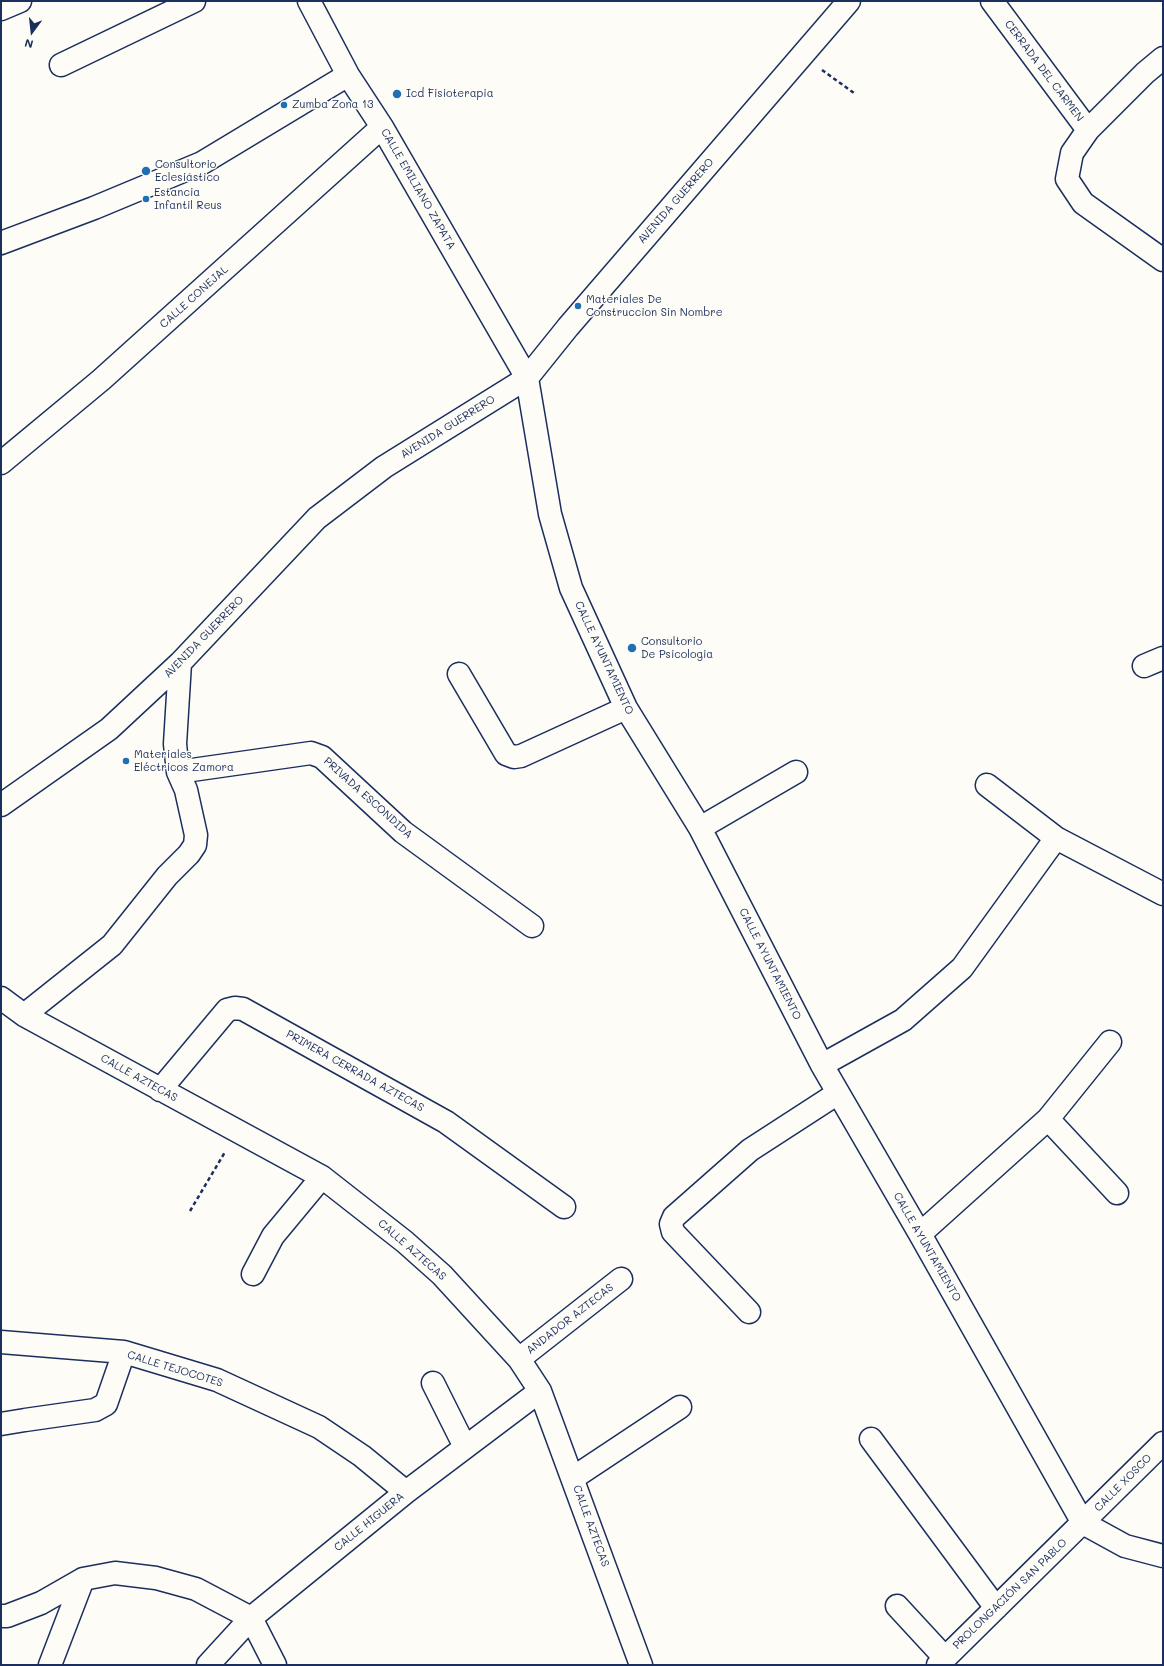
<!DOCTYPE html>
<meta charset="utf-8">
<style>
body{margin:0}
#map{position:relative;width:1164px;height:1666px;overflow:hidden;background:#fdfcf7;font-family:Mali,sans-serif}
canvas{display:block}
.frame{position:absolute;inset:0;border:2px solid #1b2f5e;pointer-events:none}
.north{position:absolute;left:12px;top:12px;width:40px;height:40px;-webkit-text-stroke:3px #fdfcf7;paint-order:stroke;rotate:195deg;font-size:11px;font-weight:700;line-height:16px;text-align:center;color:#1b2f5e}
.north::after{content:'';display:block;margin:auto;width:14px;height:18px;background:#1b2f5e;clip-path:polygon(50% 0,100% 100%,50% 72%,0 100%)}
</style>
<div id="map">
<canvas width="1164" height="1666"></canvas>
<div class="frame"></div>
<div class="north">N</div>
</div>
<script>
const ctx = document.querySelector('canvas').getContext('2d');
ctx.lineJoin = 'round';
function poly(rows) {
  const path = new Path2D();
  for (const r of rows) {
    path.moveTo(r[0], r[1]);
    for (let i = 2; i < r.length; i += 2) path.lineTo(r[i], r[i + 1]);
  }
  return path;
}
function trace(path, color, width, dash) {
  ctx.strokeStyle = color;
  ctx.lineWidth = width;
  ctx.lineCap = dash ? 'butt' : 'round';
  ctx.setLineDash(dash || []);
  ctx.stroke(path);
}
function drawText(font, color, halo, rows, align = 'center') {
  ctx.font = font + ' Mali,sans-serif';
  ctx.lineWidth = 3;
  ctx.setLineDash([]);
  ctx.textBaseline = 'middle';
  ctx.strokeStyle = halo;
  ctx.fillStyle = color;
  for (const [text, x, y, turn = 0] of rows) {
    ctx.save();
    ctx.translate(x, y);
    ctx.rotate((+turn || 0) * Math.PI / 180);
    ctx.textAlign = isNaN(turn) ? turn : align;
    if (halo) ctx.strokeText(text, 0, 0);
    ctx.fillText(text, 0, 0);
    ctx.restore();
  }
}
const path = poly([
 [822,70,854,93],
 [190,1211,225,1152]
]);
const minor = poly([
 [309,1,348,75,382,127,527,378,550,514,571,588,626,708,700,828,822,1065,920,1234,1083,1523],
 [992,1,1088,130],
 [1,9,20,1],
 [1163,58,1145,73,1088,130,1072,153,1067,179,1083,203,1163,260],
 [61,65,194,1],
 [1,243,94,208,202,163,348,75],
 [1,463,101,380,382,127],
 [1144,666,1163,658],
 [459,674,506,754,514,757,521,756,626,708],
 [178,772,311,753,322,757,403,832,532,926],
 [987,785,1056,838,1163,894],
 [1,805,109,729,180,663,317,518,384,467,527,378,568,327,849,1],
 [700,828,796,772],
 [1,998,24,1015,322,1177,405,1242,442,1275,519,1359,540,1391,641,1665],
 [24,1015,112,945,167,876,189,854,195,845,196,835,186,790,178,772,175,744,180,663],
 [822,1065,903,1020,962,968,1056,838],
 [160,1090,227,1010,235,1008,243,1009,446,1122,564,1207],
 [1048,1119,1117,1193],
 [920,1234,1048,1119,1110,1042],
 [253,1274,273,1236,322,1177],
 [749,1312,673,1232,671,1224,674,1217,750,1150,838,1093],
 [1,1342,124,1352],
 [519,1359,621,1279],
 [433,1383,465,1447],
 [1,1424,25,1420,95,1410,106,1404,124,1352,217,1380,319,1427,362,1456,406,1492],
 [871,1439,996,1608],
 [573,1478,680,1407],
 [1083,1523,1125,1546,1163,1556],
 [897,1606,945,1658],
 [1,1616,7,1616,41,1603,83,1579,115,1573,156,1578,196,1589,251,1618,275,1665],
 [50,1665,83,1579],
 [208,1665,251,1618,406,1492,540,1391],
 [938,1665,1163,1443]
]);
const markers = [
 [397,94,5,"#1f6fb2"],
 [284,105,4,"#1f6fb2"],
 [146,171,5,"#1f6fb2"],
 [146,199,4,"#1f6fb2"],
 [578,306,4,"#1f6fb2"],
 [632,648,5,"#1f6fb2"],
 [126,761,4,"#1f6fb2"]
];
const streetNames = [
 ["CERRADA DEL CARMEN",1044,71,53],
 ["CALLE EMILIANO ZAPATA",418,189,60],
 ["AVENIDA GUERRERO",676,201,-49],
 ["CALLE CONEJAL",194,297,-42],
 ["AVENIDA GUERRERO",448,427,-32],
 ["AVENIDA GUERRERO",204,637,-46],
 ["CALLE AYUNTAMIENTO",604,658,65],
 ["PRIVADA ESCONDIDA",368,798,42],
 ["CALLE AYUNTAMIENTO",770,964,63],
 ["PRIMERA CERRADA AZTECAS",355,1071,29],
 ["CALLE AZTECAS",139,1078,29],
 ["CALLE AYUNTAMIENTO",927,1247,60],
 ["CALLE AZTECAS",412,1250,41],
 ["ANDADOR AZTECAS",570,1319,-38],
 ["CALLE TEJOCOTES",175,1369,17],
 ["CALLE XOSCO",1123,1483,-45],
 ["CALLE HIGUERA",369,1522,-39],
 ["CALLE AZTECAS",591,1526,70],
 ["PROLONGACIÓN SAN PABLO",1010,1594,-44]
];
const poiNames = [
 ["Icd Fisioterapia",406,94],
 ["Zumba Zona 13",292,105],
 ["Consultorio",155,165],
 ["Eclesiástico",155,178],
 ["Estancia",154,193],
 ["Infantil Reus",154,206],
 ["Materiales De",586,300],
 ["Construccion Sin Nombre",586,313],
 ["Consultorio",641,642],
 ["De Psicologia",641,655],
 ["Materiales",134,755],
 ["Eléctricos Zamora",134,768]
];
trace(minor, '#1b2f5e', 25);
trace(path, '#1b2f5e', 2.5, [4, 3]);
trace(minor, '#fdfcf7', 22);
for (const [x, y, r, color] of markers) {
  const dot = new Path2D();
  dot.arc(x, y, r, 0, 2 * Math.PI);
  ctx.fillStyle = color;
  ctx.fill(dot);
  trace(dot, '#fdfcf7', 1.5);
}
drawText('11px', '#1b2f5e', '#fdfcf7', streetNames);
drawText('11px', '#1b2f5e', '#fdfcf7', poiNames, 'left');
</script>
